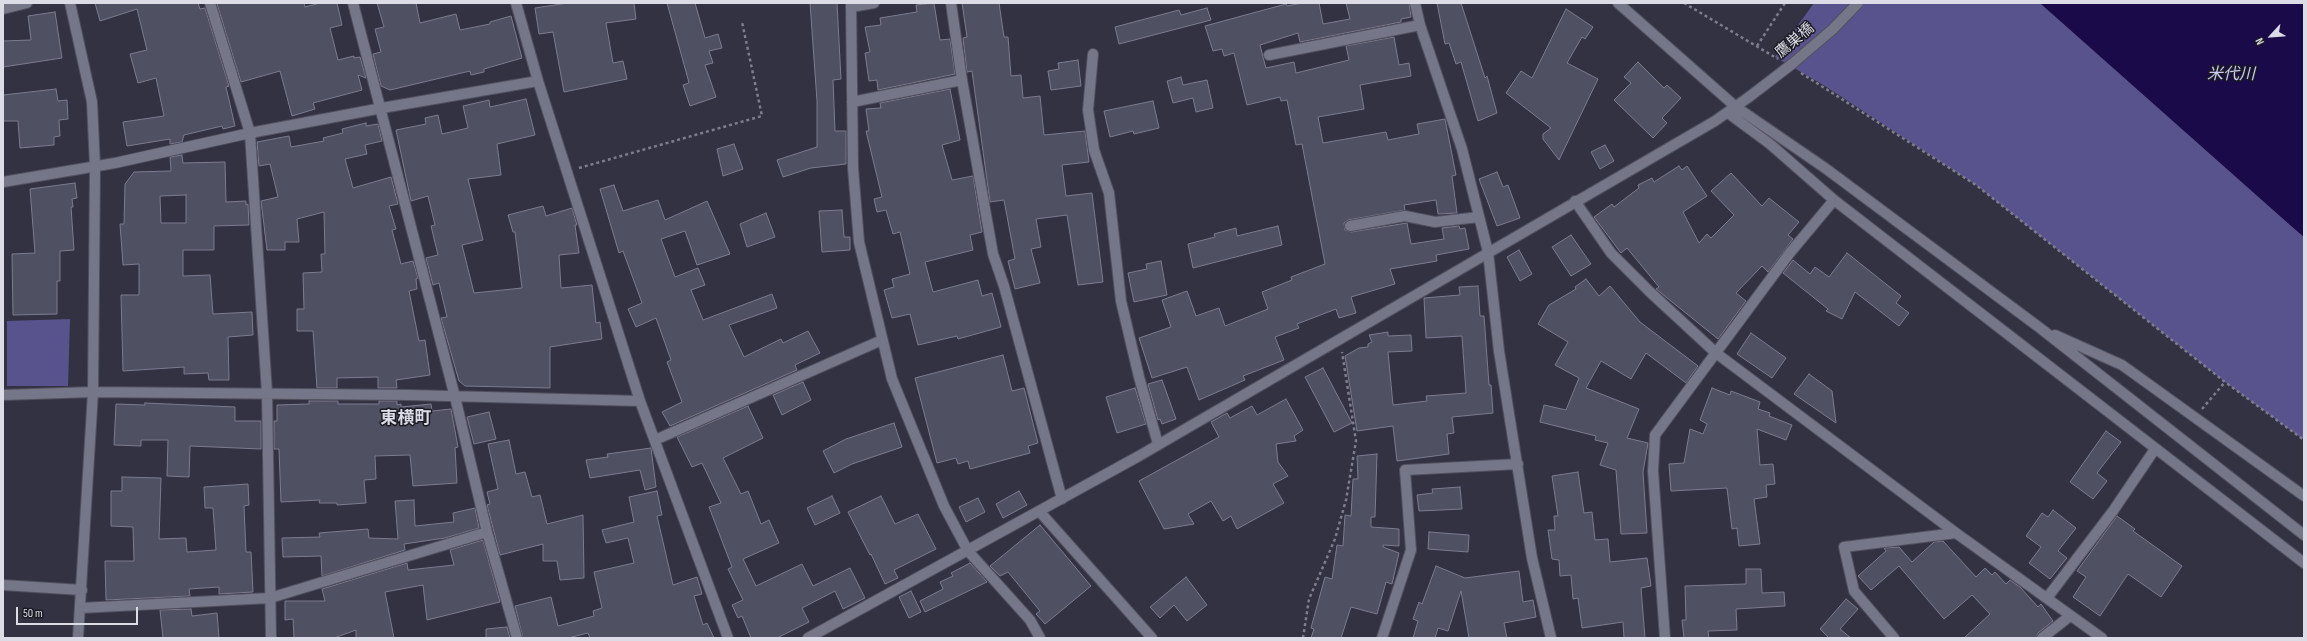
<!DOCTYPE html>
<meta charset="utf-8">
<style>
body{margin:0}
#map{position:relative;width:2307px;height:641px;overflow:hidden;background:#333243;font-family:"Sofia Sans Condensed",sans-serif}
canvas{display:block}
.frame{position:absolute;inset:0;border:4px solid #dcdce7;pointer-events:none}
.north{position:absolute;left:2251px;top:16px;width:40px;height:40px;-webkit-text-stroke:3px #1b1b23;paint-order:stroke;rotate:244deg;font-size:11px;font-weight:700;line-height:16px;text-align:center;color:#dcdce7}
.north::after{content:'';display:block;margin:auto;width:14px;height:18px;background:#dcdce7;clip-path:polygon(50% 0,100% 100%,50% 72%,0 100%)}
.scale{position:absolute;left:16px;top:607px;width:122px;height:18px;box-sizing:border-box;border:2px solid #dcdce7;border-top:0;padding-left:5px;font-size:12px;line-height:14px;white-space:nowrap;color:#dcdce7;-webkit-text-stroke:3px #1b1b23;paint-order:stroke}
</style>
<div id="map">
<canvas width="2307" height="641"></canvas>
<div class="frame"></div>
<div class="north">N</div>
<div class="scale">50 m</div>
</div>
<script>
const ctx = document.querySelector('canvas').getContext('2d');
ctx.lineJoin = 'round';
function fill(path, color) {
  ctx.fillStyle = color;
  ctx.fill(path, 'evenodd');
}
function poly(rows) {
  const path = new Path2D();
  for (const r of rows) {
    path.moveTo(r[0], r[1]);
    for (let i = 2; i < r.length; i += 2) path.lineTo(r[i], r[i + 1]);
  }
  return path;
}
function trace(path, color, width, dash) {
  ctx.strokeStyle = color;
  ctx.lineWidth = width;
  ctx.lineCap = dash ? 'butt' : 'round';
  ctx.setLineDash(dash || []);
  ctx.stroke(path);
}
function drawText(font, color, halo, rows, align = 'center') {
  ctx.font = font + ' "Sofia Sans Condensed","Noto Sans JP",sans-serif';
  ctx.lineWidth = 3;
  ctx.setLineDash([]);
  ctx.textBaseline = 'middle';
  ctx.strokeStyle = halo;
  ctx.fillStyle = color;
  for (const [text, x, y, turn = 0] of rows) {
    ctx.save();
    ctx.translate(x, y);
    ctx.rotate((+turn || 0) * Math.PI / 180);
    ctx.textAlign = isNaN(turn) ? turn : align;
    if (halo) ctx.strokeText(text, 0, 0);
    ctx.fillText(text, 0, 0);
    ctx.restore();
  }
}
const green = poly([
 [1814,3,2040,3,2289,224,2304,237,2304,440,2225,382,1976,185,1825,86,1775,57],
 [70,319,68,386,7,386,7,321]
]);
const water = poly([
 [2040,3,2304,3,2304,237,2289,224]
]);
const building = poly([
 [95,3,198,3,200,9,205,8,229,86,226,87,235,126,223,129,222,126,184,135,182,142,170,144,170,139,127,146,123,122,164,116,156,78,138,83,130,54,147,50,137,9,100,21,95,3],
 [220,3,304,3,305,7,320,3,337,3,342,25,330,28,338,60,354,56,354,58,360,57,366,78,358,75,362,90,313,103,315,109,292,116,280,71,241,82,217,4,220,3],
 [377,3,416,3,420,23,456,14,460,30,490,24,490,22,511,16,522,58,484,69,484,72,471,75,470,71,390,90,381,86,373,54,381,52,375,29,384,27,377,3],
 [568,3,634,3,636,19,606,23,613,63,623,61,627,79,564,92,553,32,539,34,535,8,568,3],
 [667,3,695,3,705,38,718,34,722,48,709,51,713,63,705,65,716,97,690,106,683,85,689,83,688,79,667,3],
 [810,3,837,3,841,79,833,80,835,131,846,131,846,164,811,168,783,177,777,160,817,147,817,101,810,3],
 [934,3,940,40,950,39,955,74,878,90,877,80,869,81,865,53,870,52,865,27,881,25,880,18,917,12,916,5,934,3],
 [962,3,999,3,1004,37,1008,37,1011,76,1021,75,1023,98,1040,96,1044,135,1085,131,1089,162,1062,165,1066,196,1092,193,1103,282,1078,285,1067,215,1036,219,1041,247,1031,249,1040,283,1015,289,1008,261,1015,259,1004,200,990,202,972,71,967,72,963,38,967,37,962,3],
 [1302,3,1319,3,1323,24,1350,19,1346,3,1409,3,1411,17,1401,19,1401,22,1300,42,1298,33,1260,45,1263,57,1266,68,1294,62,1296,73,1349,60,1346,46,1394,37,1399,65,1409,63,1411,76,1360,85,1364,109,1318,117,1323,143,1386,132,1388,140,1419,134,1417,124,1445,119,1456,175,1452,176,1457,213,1438,214,1436,200,1404,205,1405,210,1348,220,1344,223,1345,230,1351,232,1407,223,1411,244,1444,239,1442,228,1459,226,1460,229,1465,228,1469,249,1436,255,1437,261,1390,269,1395,284,1351,297,1356,313,1339,318,1336,309,1297,324,1299,328,1275,337,1284,360,1243,376,1245,380,1199,400,1187,367,1152,378,1139,338,1171,327,1162,300,1187,291,1196,316,1219,308,1225,326,1268,309,1262,292,1292,280,1291,277,1325,264,1302,144,1296,145,1287,100,1281,101,1280,97,1247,105,1234,53,1224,56,1222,49,1213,51,1205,26,1286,4,1287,6,1302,3],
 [1437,3,1461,3,1485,78,1487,76,1497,113,1478,121,1461,62,1456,64,1449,43,1445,44,1437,3],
 [1207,8,1211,20,1119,44,1115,27,1179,10,1181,15,1207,8],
 [1566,9,1593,27,1585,39,1582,37,1567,63,1598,79,1559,160,1543,139,1543,134,1551,128,1506,93,1521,71,1532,78,1566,9],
 [55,12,62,58,3,67,3,41,31,40,28,16,55,12],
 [1078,60,1081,86,1051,90,1048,71,1059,69,1058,63,1078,60],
 [1638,62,1664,88,1667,85,1681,98,1662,118,1667,123,1653,138,1614,100,1631,83,1624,77,1638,62],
 [1181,77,1183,85,1207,80,1213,108,1196,112,1193,98,1173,103,1167,81,1181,77],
 [56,89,58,101,67,100,68,119,59,120,60,136,54,137,54,145,20,148,18,121,3,121,3,95,56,89],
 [950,89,960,140,942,145,952,180,973,176,982,232,970,235,973,250,925,262,933,292,978,280,982,296,992,293,1001,327,958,339,957,336,918,345,910,314,892,318,884,290,894,287,892,279,910,274,900,232,893,234,886,210,877,212,874,199,882,197,866,131,869,131,866,109,881,108,880,103,950,89],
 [526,99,535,135,497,144,501,175,468,179,483,240,462,245,474,293,522,288,515,232,513,232,508,215,543,206,546,216,572,208,577,225,575,225,579,253,559,255,561,288,592,285,596,323,600,322,602,339,550,347,550,388,465,386,459,381,441,318,447,317,439,283,433,285,426,258,438,255,431,226,435,225,428,196,411,201,396,130,426,124,425,118,438,115,442,134,468,128,463,106,489,100,490,107,526,99],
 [1153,101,1159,128,1134,134,1133,131,1110,137,1104,111,1153,101],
 [366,123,366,126,378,124,382,141,365,145,367,154,345,159,353,188,391,177,398,204,389,206,396,229,392,230,401,264,413,261,418,278,416,279,417,289,409,291,419,341,425,340,430,375,396,380,397,388,378,388,378,377,337,378,337,388,317,388,313,331,297,331,297,309,304,309,303,273,322,272,321,254,325,254,324,212,297,219,299,242,285,242,285,250,267,250,261,201,278,197,270,164,259,166,257,142,289,136,291,147,324,141,323,138,343,133,342,129,366,123],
 [734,144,743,169,723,176,717,149,734,144],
 [1605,145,1614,161,1600,169,1591,152,1605,145],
 [182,155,183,163,225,162,226,202,246,201,246,205,248,204,249,225,214,226,214,250,183,250,183,276,210,275,213,314,252,312,253,335,228,337,229,380,209,380,208,373,184,374,184,367,123,371,121,295,139,295,139,264,123,265,120,224,124,224,125,184,134,172,171,171,170,157,182,155],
 [186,195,186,223,161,223,160,196,186,195],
 [1679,166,1682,170,1687,166,1707,196,1683,212,1699,243,1707,234,1711,238,1734,215,1711,191,1731,173,1762,206,1769,198,1799,222,1788,235,1793,239,1768,272,1762,266,1736,293,1746,301,1718,339,1656,289,1659,287,1627,248,1621,253,1594,217,1612,204,1614,207,1639,188,1638,185,1652,178,1654,182,1679,166],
 [1497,172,1503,187,1508,185,1520,218,1497,226,1479,179,1497,172],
 [75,183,77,198,72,199,73,207,71,207,74,250,60,251,60,281,57,281,57,314,13,315,12,254,35,253,30,189,75,183],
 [614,185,623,211,658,200,665,220,707,201,730,254,697,265,685,231,661,239,675,277,698,268,705,285,691,290,703,320,772,294,777,308,729,325,744,357,781,339,783,343,808,331,820,353,795,365,797,370,670,426,662,412,682,402,667,362,671,360,656,318,636,327,628,309,642,303,623,251,619,253,600,189,614,185],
 [842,210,844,237,850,237,850,250,822,252,819,211,842,210],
 [766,213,775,237,747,247,740,224,766,213],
 [1278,226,1282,245,1193,268,1188,244,1215,237,1214,234,1236,228,1237,236,1278,226],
 [1571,235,1591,264,1571,276,1552,247,1571,235],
 [1519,250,1532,274,1520,281,1507,257,1519,250],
 [1847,253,1901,296,1896,303,1909,313,1899,326,1855,292,1842,319,1826,311,1828,309,1783,273,1793,260,1810,274,1815,267,1829,277,1847,253],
 [1161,261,1167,295,1134,302,1128,273,1147,269,1146,264,1161,261],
 [1586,279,1599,296,1610,286,1640,322,1698,366,1686,383,1646,353,1631,379,1601,361,1586,388,1639,409,1627,438,1648,443,1643,472,1647,533,1621,534,1616,470,1600,465,1608,443,1595,440,1596,436,1540,422,1544,405,1566,410,1579,378,1555,365,1568,342,1538,324,1549,305,1576,289,1575,287,1586,279],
 [1478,286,1480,316,1484,316,1489,385,1491,385,1493,413,1452,417,1454,433,1447,434,1449,454,1397,461,1393,426,1357,431,1345,356,1359,348,1368,347,1368,344,1372,342,1369,335,1388,332,1388,336,1411,335,1412,351,1388,352,1393,405,1427,401,1426,396,1466,393,1462,336,1426,338,1424,298,1460,295,1459,287,1478,286],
 [1751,333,1786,358,1772,378,1737,354,1751,333],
 [1003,355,1012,391,1024,388,1038,443,1028,446,1030,453,970,469,968,461,958,464,956,458,937,463,915,378,1003,355],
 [1323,368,1352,423,1334,432,1305,377,1323,368],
 [1809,374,1832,391,1836,423,1794,394,1809,374],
 [1162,380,1176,419,1162,424,1160,419,1158,420,1148,384,1162,380],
 [803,382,811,400,782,415,773,395,803,382],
 [1135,388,1146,424,1117,433,1106,397,1135,388],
 [1712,388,1730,395,1731,391,1760,402,1758,409,1770,413,1769,416,1792,425,1786,440,1757,429,1760,465,1773,464,1775,484,1766,485,1767,497,1754,499,1760,544,1739,546,1737,528,1732,529,1727,488,1671,491,1669,464,1684,463,1690,429,1703,434,1707,424,1700,420,1712,388],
 [1286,399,1303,430,1294,436,1296,441,1276,444,1278,462,1288,476,1273,484,1284,503,1237,529,1231,516,1223,521,1211,501,1188,514,1194,524,1164,529,1139,481,1219,437,1211,422,1227,413,1230,418,1252,406,1257,415,1286,399],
 [309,401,338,401,338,404,379,404,379,401,397,401,397,405,401,404,401,407,431,404,432,411,451,409,458,447,455,448,457,483,413,486,410,455,375,456,376,479,364,480,366,503,337,505,337,503,319,503,320,500,281,502,279,449,274,449,274,421,277,421,277,405,309,404,309,401],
 [145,403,235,407,235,421,261,421,261,449,190,446,189,477,167,476,168,440,141,440,141,446,114,445,116,404,145,405,145,403],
 [748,406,763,438,723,458,741,494,748,491,761,524,769,520,779,543,743,559,756,586,802,564,813,586,850,568,865,598,843,609,835,591,802,608,809,622,777,638,751,638,742,616,738,618,732,605,743,600,728,569,732,567,709,507,721,503,702,463,692,467,677,437,748,406],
 [489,412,496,439,474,444,467,417,489,412],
 [894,423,902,447,852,464,834,473,823,451,846,439,894,423],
 [2106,431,2121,442,2097,473,2107,481,2093,499,2070,482,2106,431],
 [509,440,516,474,525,472,532,497,540,495,547,524,583,515,584,578,560,580,557,561,543,561,543,544,500,555,487,505,490,504,487,492,498,489,488,444,509,440],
 [651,448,656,487,645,490,640,470,590,478,586,460,608,457,607,454,651,448],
 [1377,454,1375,517,1371,517,1371,527,1399,529,1399,546,1383,545,1383,547,1399,553,1392,584,1386,582,1377,614,1351,607,1341,638,1311,638,1314,629,1311,628,1325,577,1332,579,1337,545,1343,546,1345,515,1351,516,1353,479,1358,479,1357,456,1377,454],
 [1578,472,1584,513,1592,512,1595,540,1608,539,1610,562,1647,558,1651,586,1641,588,1645,638,1624,638,1623,622,1582,628,1578,598,1573,599,1571,575,1560,576,1559,560,1552,559,1548,530,1555,530,1554,516,1558,516,1552,476,1578,472],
 [122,477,161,478,159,539,186,538,187,552,216,550,213,508,205,508,204,487,248,484,249,505,244,506,246,552,251,552,253,592,219,594,219,587,189,589,190,596,106,600,105,561,134,561,133,527,111,526,111,491,122,491,122,477],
 [1460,487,1462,509,1419,511,1417,495,1433,493,1432,489,1460,487],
 [657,491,662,515,657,516,673,585,697,577,702,594,694,596,703,625,707,623,714,638,590,638,588,633,568,638,523,638,515,606,551,597,558,626,594,616,593,611,602,608,594,572,634,563,628,538,606,543,602,530,634,522,629,497,657,491],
 [1019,491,1027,505,1003,518,996,504,1019,491],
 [832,496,840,513,815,525,807,508,832,496],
 [881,496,895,524,918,514,936,549,894,570,898,578,885,584,871,554,870,555,848,512,881,496],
 [978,498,985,512,966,522,959,507,978,498],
 [414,500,415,526,454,522,453,513,475,508,479,528,445,538,404,544,405,550,322,576,321,556,283,557,282,538,320,537,319,533,368,529,369,538,398,539,395,501,414,500],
 [2053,510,2076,528,2058,551,2067,558,2050,579,2029,563,2041,547,2026,536,2042,513,2048,517,2053,510],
 [2117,516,2135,529,2133,531,2182,566,2161,597,2128,574,2100,616,2073,597,2086,577,2077,571,2117,516],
 [1040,525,1091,586,1045,624,1036,614,1040,611,1008,572,1000,576,990,566,1040,525],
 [1429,532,1469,535,1468,552,1428,549,1429,532],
 [483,540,500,602,427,620,423,585,385,592,394,638,356,638,356,630,334,638,294,638,293,619,285,620,285,601,325,601,322,589,407,563,408,570,454,565,450,550,483,540],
 [1943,541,1976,577,1985,568,1992,575,1995,572,2006,584,2010,580,2020,587,2038,607,2041,604,2053,621,2038,633,2036,638,1964,638,1990,614,1972,595,1944,619,1899,566,1871,590,1858,576,1886,551,1884,548,1899,547,1912,562,1934,542,1943,541],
 [970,563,987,582,925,612,920,601,943,589,940,582,953,576,951,573,970,563],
 [1436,566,1465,578,1519,571,1523,602,1533,600,1536,617,1504,623,1507,638,1469,638,1461,591,1448,631,1438,628,1435,638,1413,638,1418,621,1413,619,1419,602,1422,604,1436,566],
 [1746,569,1761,569,1762,593,1784,592,1785,606,1736,609,1737,630,1708,631,1709,638,1684,638,1682,620,1686,620,1685,586,1746,584,1746,569],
 [1186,577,1207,605,1187,621,1174,605,1160,618,1150,607,1186,577],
 [911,591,921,612,909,618,899,597,911,591],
 [1846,599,1858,609,1840,629,1851,638,1829,638,1820,629,1846,599],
 [191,609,192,616,217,613,219,638,163,638,160,610,191,609],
 [507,627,510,638,486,638,486,629,507,627]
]);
const path = poly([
 [1684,3,1778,59],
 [1757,46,1785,3],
 [1801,73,1976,185,2225,382,2304,440],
 [579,168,762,116,742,22],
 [2202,409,2225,382],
 [1303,638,1309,599,1335,539,1346,500,1356,441,1342,352]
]);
const minor = poly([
 [70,3,92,102,95,166,93,392,78,638],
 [210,3,250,133,267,393,271,638],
 [353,3,455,397,487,532,517,638],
 [516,3,538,81,640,401,728,638],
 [851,3,853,168,859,242,892,379,944,506,968,551,1030,620,1040,638],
 [951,3,962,80,993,254,1004,286,1062,499],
 [1415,3,1420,25,1462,149,1488,252,1499,351,1532,558,1551,638],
 [1618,3,1736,107,1825,168,2040,328,2304,535],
 [851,7,874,3],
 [3,9,27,3],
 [1093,54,1088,110,1094,150,1109,193,1121,301,1139,377,1158,444],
 [1269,55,1420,25],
 [852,102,962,80],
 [1728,113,1770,144,1834,200,2304,563],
 [3,182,115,163,250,133,382,108,538,81],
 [1575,201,1611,253,1650,292,1716,353,1956,533,2102,638],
 [1350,226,1405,216,1435,222,1479,217],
 [2055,335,2122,365,2304,496],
 [3,395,93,392,409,395,640,401],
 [655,440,882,340],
 [1040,512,1152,638],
 [3,585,82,590],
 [2047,598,2113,511,2155,449],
 [81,608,270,598,487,532],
 [808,638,1139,456,1715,121,1749,97],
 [1382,638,1411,550,1405,470,1518,464],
 [1665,638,1653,471,1655,435,1789,254,1834,200],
 [1894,638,1854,591,1844,547,1956,533],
 [2042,638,2070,616]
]);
const minorBridge = poly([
 [1749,97,1792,64,1833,29,1858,3]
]);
const streetNames = [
 ["鷹巣橋",1795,41,-40]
];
const waterNames = [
 ["米代川",2231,75]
];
const quarterNames = [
 ["東横町",406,419]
];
fill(green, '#58538c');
fill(water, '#1b0a4a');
fill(building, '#505063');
trace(building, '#7c7b8f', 1);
trace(minor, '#51505e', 12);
trace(path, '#7e7d8c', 2.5, [3, 3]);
trace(minor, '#767689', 10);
trace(minorBridge, '#51505e', 12, []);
trace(minorBridge, '#767689', 10);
drawText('15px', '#dcdce7', '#1b1b23', streetNames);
drawText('italic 16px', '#cdccf4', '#1b1b23', waterNames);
drawText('bold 17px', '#dcdce7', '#1b1b23', quarterNames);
</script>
